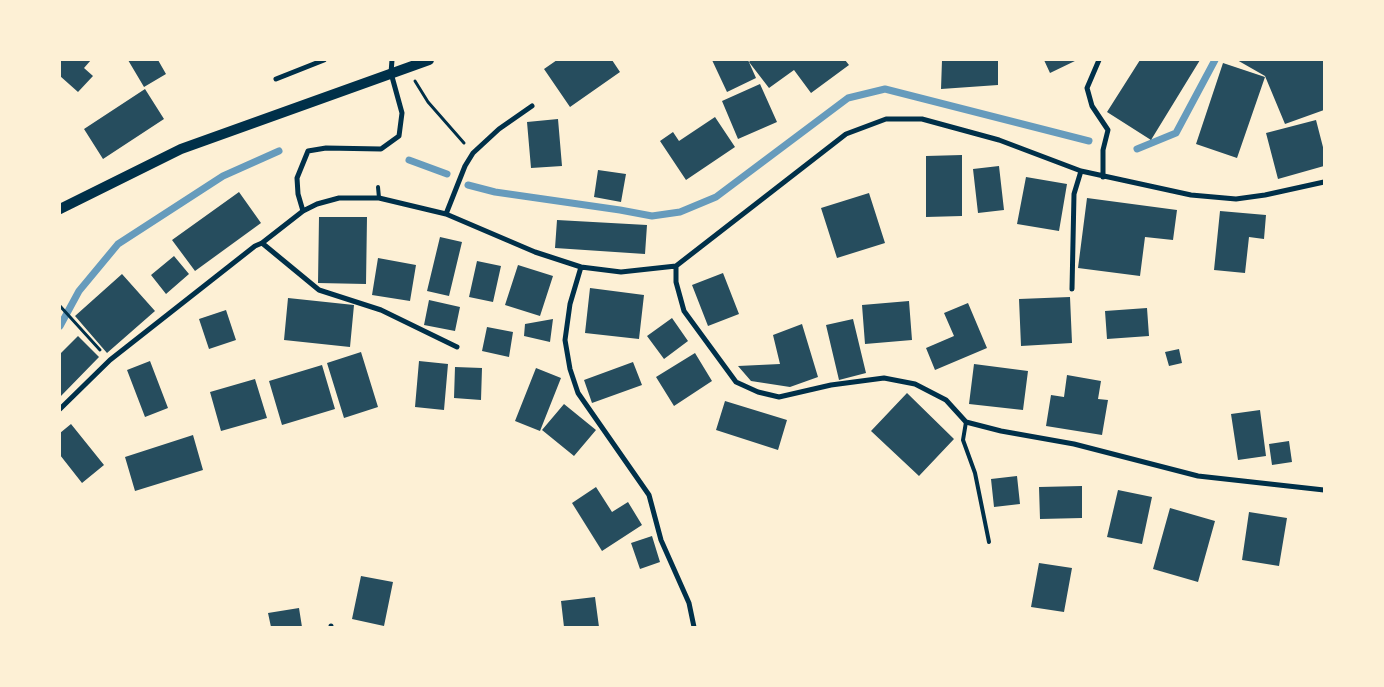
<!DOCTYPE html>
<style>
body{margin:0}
#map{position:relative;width:1384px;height:687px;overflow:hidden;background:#fdf0d5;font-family:Arial,sans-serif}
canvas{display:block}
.frame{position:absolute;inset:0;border:61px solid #fdf0d5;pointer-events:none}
</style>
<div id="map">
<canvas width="1384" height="687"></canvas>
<div class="frame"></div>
</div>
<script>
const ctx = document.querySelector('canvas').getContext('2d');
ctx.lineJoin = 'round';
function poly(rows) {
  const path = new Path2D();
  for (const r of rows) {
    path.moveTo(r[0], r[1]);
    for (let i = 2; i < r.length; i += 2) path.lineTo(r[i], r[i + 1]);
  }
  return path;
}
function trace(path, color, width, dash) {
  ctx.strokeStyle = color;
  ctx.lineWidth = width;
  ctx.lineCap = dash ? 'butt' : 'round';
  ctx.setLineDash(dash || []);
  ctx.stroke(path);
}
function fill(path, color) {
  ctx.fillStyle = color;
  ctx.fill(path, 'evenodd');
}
const stream = poly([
 [1137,149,1176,133,1215,60],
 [409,160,447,174],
 [468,185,495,192,620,210,652,216,680,212,716,197,848,98,885,89,1089,141],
 [60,326,79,291,118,244,223,176,279,151]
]);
const building = poly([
 [60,60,91,60,84,68,93,76,78,92,60,76],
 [128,60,158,60,166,74,144,87],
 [557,60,612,60,620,72,570,107,544,69],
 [712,60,748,60,756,78,727,92],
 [751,60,845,60,849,65,811,93,794,70,769,88,749,62],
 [942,60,998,60,998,85,941,89],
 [1044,60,1077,60,1050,73],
 [1140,60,1200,60,1151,140,1107,112],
 [1237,60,1324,60,1324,110,1285,124,1265,76],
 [1223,63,1265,77,1237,158,1196,144],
 [760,84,777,122,738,139,722,101],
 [145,89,164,119,103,159,84,129],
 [715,117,735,147,686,180,660,141,673,132,679,141],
 [558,119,562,166,531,168,527,122],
 [1316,120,1324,151,1324,166,1278,179,1266,133],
 [962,155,962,216,926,217,926,156],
 [999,166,1004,210,978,213,973,169],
 [598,170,626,174,621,202,594,197],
 [1026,177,1067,184,1059,231,1017,224],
 [239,192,261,223,195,271,172,240],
 [869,193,885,243,837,258,821,208],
 [1087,198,1177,210,1173,240,1145,237,1140,276,1078,268],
 [1220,211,1266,215,1264,239,1249,237,1245,273,1214,270],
 [319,217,367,217,366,284,318,283],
 [557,220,647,225,645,254,555,248],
 [440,237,462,242,449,296,427,291],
 [174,256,189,274,166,294,151,275],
 [378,258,416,265,410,301,372,295],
 [477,261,501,266,493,302,469,297],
 [518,265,553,276,540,316,505,305],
 [723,273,739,314,708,326,692,285],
 [122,274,155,311,107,353,75,316],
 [590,288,644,295,639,339,585,333],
 [1070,297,1072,343,1021,346,1019,299],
 [288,298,354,305,350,347,284,340],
 [429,300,460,307,455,331,424,325],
 [909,301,912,340,865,344,862,305],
 [968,303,987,348,935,370,926,348,954,336,944,313],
 [1147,308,1149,336,1107,339,1105,311],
 [226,310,236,340,209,349,199,319],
 [672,318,688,341,664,359,647,336],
 [553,319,550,342,524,336,525,324],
 [853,319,866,373,839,380,826,325],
 [802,324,818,377,790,387,751,381,738,366,780,364,773,335],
 [487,327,513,332,509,357,482,351],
 [78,336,99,357,60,397,60,354],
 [1179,349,1182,363,1169,366,1165,352],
 [361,352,378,407,344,418,327,363],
 [695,353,712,381,674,406,656,377],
 [150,361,168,408,145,417,127,370],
 [419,361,448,364,444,410,415,407],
 [633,362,642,385,592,403,584,380],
 [974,364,1028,371,1023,410,969,404],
 [322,365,335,409,282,425,269,381],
 [455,367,482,368,481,400,454,398],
 [536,368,561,378,540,431,515,421],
 [1067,375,1101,381,1098,399,1108,400,1102,435,1046,426,1051,395,1064,397],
 [255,379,267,418,221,431,210,392],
 [907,393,954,439,919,476,871,431],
 [725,401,787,420,778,450,716,430],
 [564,404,596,430,574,456,542,430],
 [1260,410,1266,456,1238,460,1231,414],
 [71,424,104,465,82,483,60,455,60,433],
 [193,435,203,470,135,491,125,457],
 [1289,441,1292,462,1272,465,1269,444],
 [1017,476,1020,504,994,507,991,479],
 [1082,486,1082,518,1040,519,1039,487],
 [596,487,612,512,628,502,642,525,602,551,572,503],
 [1118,490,1152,497,1142,544,1107,537],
 [1170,508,1215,521,1198,582,1153,569],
 [1249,512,1287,518,1279,566,1242,560],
 [652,536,660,562,640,569,631,543],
 [1039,563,1072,568,1064,612,1031,607],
 [361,576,393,582,384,626,352,619],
 [595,597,599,627,564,627,561,601],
 [299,608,302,627,271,627,268,613]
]);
const path = poly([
 [415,81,428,102,464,143],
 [60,306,100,350]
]);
const service = poly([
 [378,187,379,198],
 [966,422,963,440,975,473,989,542]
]);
const minor = poly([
 [1099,60,1087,88,1092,106,1108,130,1103,150,1103,177],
 [276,79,324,60],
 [303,211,298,194,297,178,308,151,326,148,381,149,399,136,402,113,391,73,392,60],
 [446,214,465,166,473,153,499,129,532,106],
 [262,243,319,290,381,310,457,347],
 [676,266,676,282,684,311,736,382,758,392,779,397,831,385,884,378,915,384,946,400,966,422,1001,431,1074,444,1198,476,1324,490],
 [581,267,570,304,565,340,570,369,578,393,649,495,661,540,689,603,694,627],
 [1072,289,1074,194,1081,171],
 [60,409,110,360,255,246,262,243,303,211,317,204,339,198,379,198,446,214,535,252,581,267,621,272,676,266,846,134,886,119,922,119,999,140,1081,171,1191,195,1236,199,1265,195,1324,182],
 [331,627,331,626]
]);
const secondary = poly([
 [60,209,181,149,429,60]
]);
trace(stream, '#669bbc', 7);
fill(building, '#264d5e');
trace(path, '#003049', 3);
trace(service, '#003049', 4);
trace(minor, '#003049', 5);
trace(secondary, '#003049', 10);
</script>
